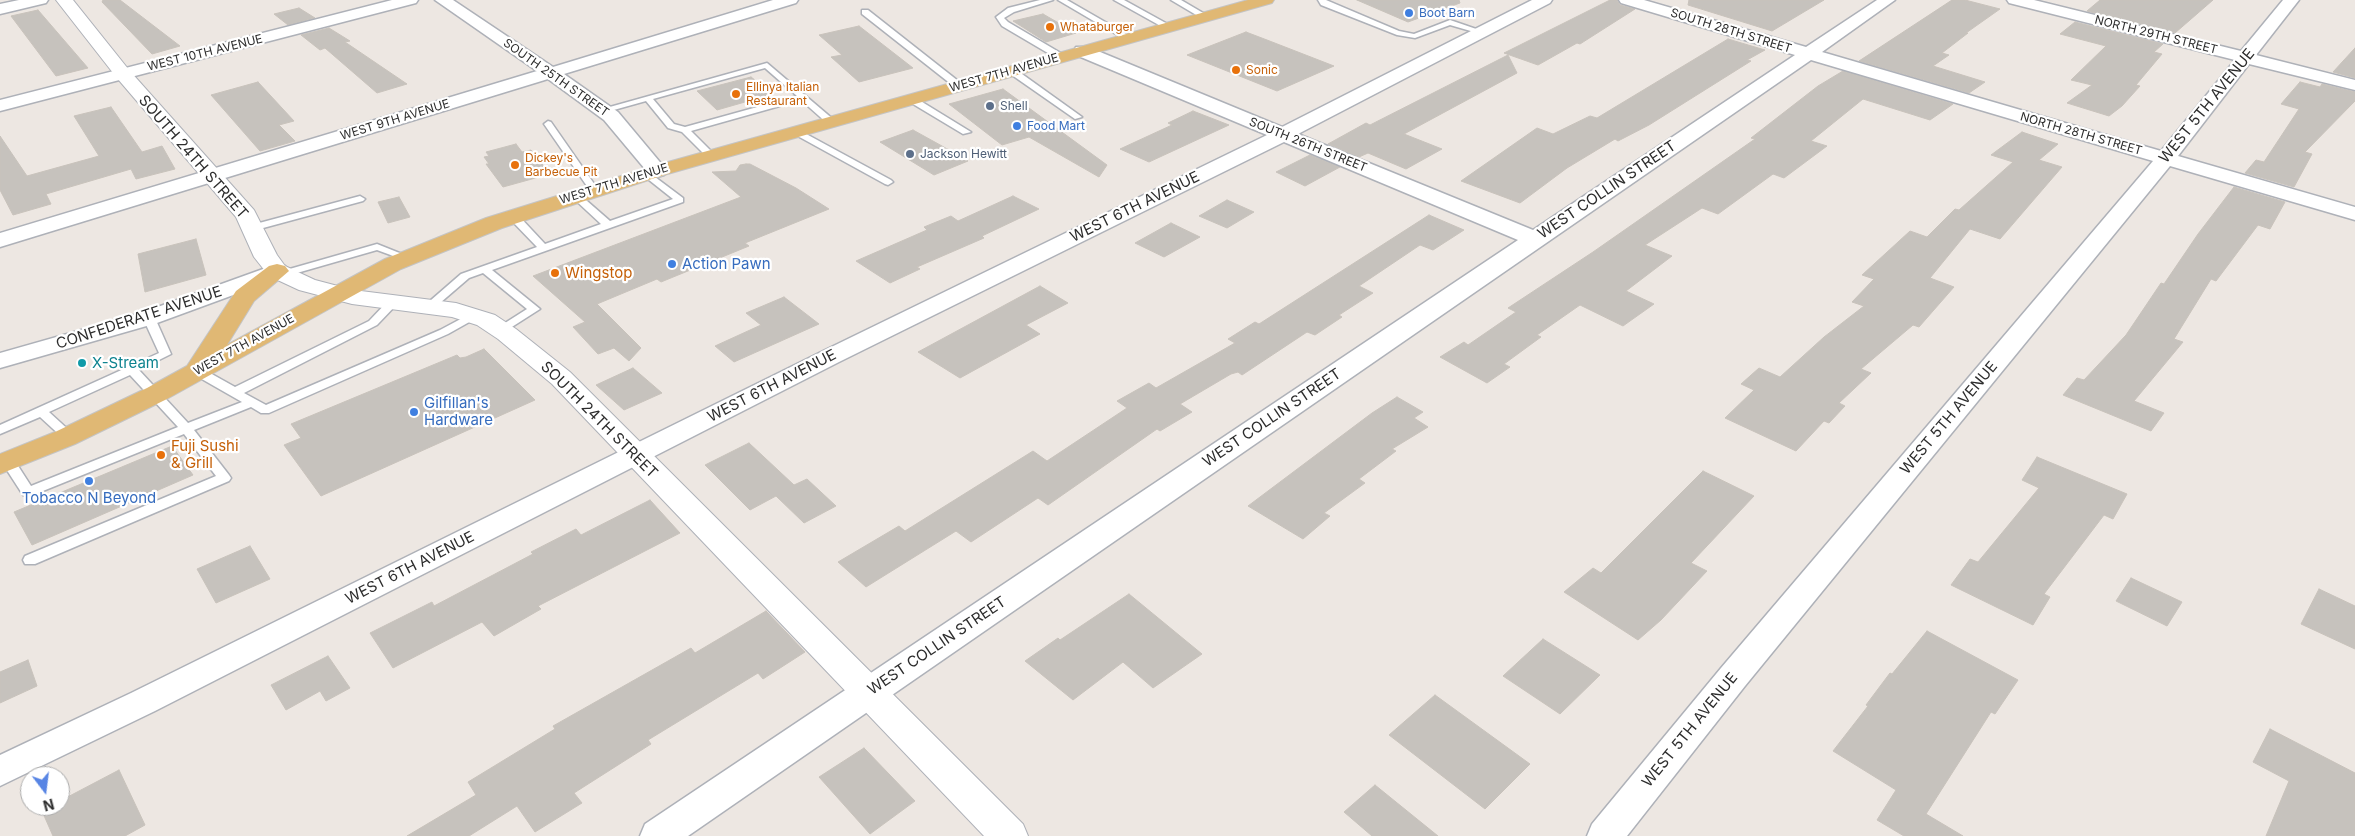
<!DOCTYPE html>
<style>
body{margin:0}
#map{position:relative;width:2355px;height:836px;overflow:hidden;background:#ede7e2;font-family:Inter,sans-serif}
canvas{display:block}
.north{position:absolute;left:20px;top:766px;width:50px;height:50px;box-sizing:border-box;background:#fff;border:1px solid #ababab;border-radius:50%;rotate:165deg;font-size:14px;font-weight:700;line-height:20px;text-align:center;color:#2d2d2d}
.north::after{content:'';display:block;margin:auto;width:18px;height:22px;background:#5885e4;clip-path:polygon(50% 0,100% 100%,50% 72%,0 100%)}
</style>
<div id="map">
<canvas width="2355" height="836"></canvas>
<div class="north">N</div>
</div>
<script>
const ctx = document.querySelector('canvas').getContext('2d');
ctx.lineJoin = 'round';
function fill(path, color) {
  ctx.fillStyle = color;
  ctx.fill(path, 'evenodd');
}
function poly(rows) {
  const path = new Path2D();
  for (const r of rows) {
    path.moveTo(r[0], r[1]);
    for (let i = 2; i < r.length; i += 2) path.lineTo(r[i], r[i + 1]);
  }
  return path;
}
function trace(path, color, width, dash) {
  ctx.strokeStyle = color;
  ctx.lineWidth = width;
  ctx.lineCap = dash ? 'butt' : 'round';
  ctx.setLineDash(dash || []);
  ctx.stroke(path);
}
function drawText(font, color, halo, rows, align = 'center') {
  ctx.font = font + ' Inter,sans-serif';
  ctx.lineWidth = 4.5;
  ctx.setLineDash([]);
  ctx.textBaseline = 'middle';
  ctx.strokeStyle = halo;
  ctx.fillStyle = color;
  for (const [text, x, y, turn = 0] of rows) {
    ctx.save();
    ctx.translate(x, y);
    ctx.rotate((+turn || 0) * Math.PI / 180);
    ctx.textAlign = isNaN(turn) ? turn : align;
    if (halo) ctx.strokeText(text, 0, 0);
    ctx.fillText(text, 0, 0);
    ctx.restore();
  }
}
const building = poly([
 [103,0,120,0,180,46,152,54,102,2,103,0],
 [1357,0,1459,0,1460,3,1408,22,1357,0],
 [1610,0,1617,0,1620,5,1635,9,1580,44,1577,43,1538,65,1504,53,1610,0],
 [1689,0,1824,0,1772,31,1688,5,1689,0],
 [1952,0,1965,0,2000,9,1966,33,1968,33,1942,53,1949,55,1933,66,1985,82,1969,93,1859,61,1952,0],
 [2100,0,2213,0,2175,33,2087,11,2100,0],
 [299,8,315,18,288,25,274,14,299,8],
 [38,10,88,68,56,76,11,16,38,10],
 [1043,14,1076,33,1046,42,1013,21,1043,14],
 [2075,22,2163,44,2154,52,2162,54,2136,85,2140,86,2122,106,2109,116,2067,103,2092,85,2071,80,2106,46,2060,34,2075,22],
 [859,26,913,68,859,82,831,57,842,55,819,35,859,26],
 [329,28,350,41,345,42,407,84,377,93,325,48,320,50,301,35,329,28],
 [1246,32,1267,40,1334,66,1277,91,1187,55,1246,32],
 [1728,39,1765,50,1747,60,1751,61,1649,125,1618,141,1615,139,1567,168,1520,203,1461,181,1537,128,1553,134,1590,116,1597,118,1728,39],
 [2355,48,2355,78,2333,72,2355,48],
 [1508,55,1517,73,1404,134,1442,149,1406,169,1368,153,1359,157,1328,144,1366,123,1370,125,1508,55],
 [1843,71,1953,104,1930,120,1863,99,1811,141,1827,146,1784,178,1773,174,1718,214,1702,208,1645,245,1672,256,1626,291,1654,304,1623,326,1580,305,1537,335,1541,337,1504,364,1510,367,1487,383,1440,357,1464,342,1468,345,1516,312,1508,308,1593,252,1755,139,1751,138,1818,86,1843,71],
 [751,77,773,94,717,110,697,91,751,77],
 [258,82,294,121,279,125,295,141,260,151,211,95,258,82],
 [2300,82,2320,87,2322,84,2355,92,2355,101,2305,152,2312,154,2294,187,2245,173,2256,160,2264,162,2299,109,2281,104,2300,82],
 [1003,89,1107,165,1099,177,1029,137,1002,145,949,104,1003,89],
 [111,107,142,152,162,146,175,169,136,179,131,169,46,194,51,204,13,215,0,190,0,136,27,176,99,156,74,116,111,107],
 [1193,111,1229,125,1149,162,1120,149,1172,125,1168,123,1193,111],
 [913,130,942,146,968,161,934,175,880,142,913,130],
 [2022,132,2058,144,2039,160,2062,167,2000,239,1970,229,1930,278,1954,287,1919,327,1913,325,1861,369,1871,373,1839,403,1845,406,1829,423,1824,421,1796,451,1725,418,1754,390,1741,384,1759,368,1780,377,1824,337,1864,306,1852,302,1874,279,1862,275,1910,231,1927,237,1955,209,1959,210,2013,162,1991,155,2022,132],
 [516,144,522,152,531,150,550,174,503,187,486,164,489,164,484,157,489,156,486,152,516,144],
 [1310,155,1340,167,1305,186,1276,172,1310,155],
 [746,164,750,164,796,188,829,209,745,243,749,246,661,282,657,279,597,304,641,348,629,361,614,348,598,354,573,327,585,322,533,276,741,197,712,172,736,171,740,165,746,164],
 [2234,187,2285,202,2270,229,2258,225,2216,281,2211,279,2174,339,2183,342,2134,401,2164,413,2151,431,2063,395,2077,378,2084,380,2126,335,2161,283,2164,284,2198,234,2234,187],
 [1013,196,1039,209,982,236,984,238,917,267,920,269,890,283,856,261,927,230,924,227,951,216,958,221,1013,196],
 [399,197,410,217,388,223,378,202,399,197],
 [1227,200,1254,212,1227,228,1199,216,1227,200],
 [1429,215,1464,230,1433,250,1420,245,1359,286,1373,293,1339,315,1342,317,1315,335,1307,332,1242,375,1238,372,1231,374,1180,404,1192,412,1160,431,1157,429,1048,505,1038,498,971,542,956,531,866,587,838,562,899,526,905,531,1033,451,1047,461,1127,408,1117,401,1149,383,1156,388,1235,343,1228,339,1255,322,1259,324,1429,215],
 [1171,223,1200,237,1164,257,1135,243,1171,223],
 [196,239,206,275,145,292,138,254,196,239],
 [1040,286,1068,303,1026,325,1040,334,960,378,918,352,1040,286],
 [784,297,819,324,734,362,715,346,761,325,746,313,784,297],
 [484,349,535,400,321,496,284,445,301,438,291,424,457,355,460,358,466,357,484,349],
 [633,368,662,393,624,410,596,385,633,368],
 [1397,397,1423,412,1414,418,1428,427,1392,449,1396,451,1359,479,1365,483,1324,513,1330,516,1303,539,1248,506,1372,413,1397,397],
 [749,443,794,485,807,479,836,506,804,523,776,496,750,510,705,465,749,443],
 [172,446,193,475,32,545,14,512,172,446],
 [2037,457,2127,494,2113,519,2104,515,2044,594,2050,597,2033,625,1951,585,1970,559,1978,562,2039,488,2022,480,2037,457],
 [1703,471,1754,496,1691,563,1707,571,1661,620,1638,640,1564,592,1593,568,1601,573,1703,471],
 [650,500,680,533,538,606,541,609,494,636,482,622,393,668,370,633,432,602,434,606,533,554,531,552,576,529,581,535,650,500],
 [250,546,270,579,216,603,197,569,250,546],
 [2131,578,2182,602,2167,626,2116,601,2131,578],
 [2319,589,2355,606,2355,649,2301,624,2319,589],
 [1129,594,1202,654,1153,688,1123,662,1073,700,1025,661,1058,638,1060,640,1129,594],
 [766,611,805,652,763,679,758,673,648,740,651,744,574,793,582,803,535,832,517,806,469,836,407,836,476,795,468,782,555,729,553,726,691,648,695,653,766,611],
 [1927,631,2018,680,1995,714,1991,712,1926,814,1963,836,1904,836,1877,820,1896,790,1833,751,1868,706,1866,705,1890,673,1892,674,1927,631],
 [1543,639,1600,675,1560,714,1503,676,1543,639],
 [328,656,350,688,326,701,320,691,286,710,271,685,328,656],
 [28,660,37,686,0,703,0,672,28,660],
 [1435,695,1530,764,1485,809,1389,735,1435,695],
 [2270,729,2355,773,2355,836,2266,836,2289,781,2253,762,2270,729],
 [864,748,915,801,870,834,819,777,864,748],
 [119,770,145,825,125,836,53,836,42,811,51,806,60,806,60,801,119,770],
 [1375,785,1438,836,1372,836,1344,812,1375,785]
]);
const service = poly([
 [1040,0,1053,0,1014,12,1004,18,1008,22,1064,55,1064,59,1058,59,1002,26,996,17,1008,8,1040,0],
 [1058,0,1067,0,1133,38,1126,40,1058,0],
 [1114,0,1124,0,1173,27,1166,29,1114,0],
 [1171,0,1181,0,1210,17,1203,19,1171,0],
 [1318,0,1326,0,1399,31,1414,34,1450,20,1485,32,1481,34,1450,25,1415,38,1397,35,1321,5,1318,0],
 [862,10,868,10,962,84,962,88,956,88,862,14,862,10],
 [767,63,834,120,834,124,828,124,801,100,691,131,714,154,714,158,711,159,708,158,682,132,668,128,646,101,603,113,599,110,767,63],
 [765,68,797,96,685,127,674,124,653,99,765,68],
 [1009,69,1015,69,1082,117,1075,119,1009,73,1009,69],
 [908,97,914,97,971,132,963,134,908,101,908,97],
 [548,121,551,122,597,188,597,192,591,192,544,124,548,121],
 [797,129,891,180,893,182,888,185,885,184,794,134,792,132,797,129],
 [647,171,683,198,683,202,492,270,540,309,504,332,500,333,494,330,527,309,483,273,469,278,433,309,429,310,423,307,461,274,537,247,509,218,509,214,517,214,545,244,601,224,573,198,573,194,579,194,610,221,673,199,644,176,642,174,647,171],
 [360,196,365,199,363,201,252,231,247,228,248,226,360,196],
 [377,244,412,258,407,261,377,250,283,277,278,274,279,272,377,244],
 [393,299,399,302,377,325,244,393,266,405,440,330,470,314,474,313,480,316,448,334,269,413,261,413,251,407,194,430,229,475,231,478,229,481,35,564,25,564,23,560,25,556,216,476,184,434,28,497,23,495,1,461,3,458,13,458,31,486,178,427,130,375,49,412,72,433,74,436,72,439,64,439,40,417,0,434,0,425,159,353,143,318,145,316,153,316,155,318,171,354,139,370,188,423,242,402,193,374,191,371,193,368,201,368,235,387,369,321,389,300,393,299]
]);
const minor = poly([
 [19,0,48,0,46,3,0,14,0,4,19,0],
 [392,0,418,0,416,3,0,111,0,100,392,0],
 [435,0,453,0,553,67,773,0,798,0,796,3,564,74,618,112,664,167,667,171,664,175,657,177,650,175,604,120,548,79,0,247,0,233,537,71,435,0],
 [1532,0,1552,0,1550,3,1298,134,1533,230,1795,55,1621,3,1619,0,1644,0,1806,47,1877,0,1895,0,1822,52,2161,151,2235,60,2009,3,2007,0,2034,0,2241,51,2283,0,2299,0,2256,55,2355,80,2355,90,2249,64,2178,156,2355,207,2355,220,2170,166,1745,686,1627,836,1587,836,1592,824,1721,668,2153,161,1811,60,688,836,640,836,645,824,1518,240,1284,142,839,362,155,711,0,786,0,755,131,693,821,352,1267,135,1076,55,1074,51,1076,47,1088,47,1282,127,1532,0],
 [277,264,285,266,288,271,285,276,157,323,0,368,0,353,141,313,277,264]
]);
const tertiary = poly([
 [56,0,73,0,129,70,254,210,277,255,285,266,315,280,353,290,456,303,495,315,516,329,570,372,1023,824,1028,836,984,836,552,384,498,339,477,325,452,317,352,304,299,290,269,276,254,257,236,217,117,78,56,0]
]);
const primary = poly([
 [1248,0,1274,0,1272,3,664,175,502,228,401,269,165,400,75,444,0,474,0,454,55,432,147,388,187,366,236,291,269,266,277,264,285,266,289,271,254,301,227,345,385,259,486,218,650,167,1248,0]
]);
const markers = [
 [1409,13,5,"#3f7fe0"],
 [1050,27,5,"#e8710a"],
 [1236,70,5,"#e8710a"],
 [736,94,5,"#e8710a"],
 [990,106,5,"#5c6f8a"],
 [1017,126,5,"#3f7fe0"],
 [910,154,5,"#5c6f8a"],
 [515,165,5,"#e8710a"],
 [672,264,5,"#3f7fe0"],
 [555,273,5,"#e8710a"],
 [82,363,5,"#0f9aa8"],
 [414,412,5,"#3f7fe0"],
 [161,455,5,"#e8710a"],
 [89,481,5,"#3f7fe0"]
];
const farShopnames = [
 ["Boot Barn",1419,13],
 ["Food Mart",1027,126]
];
const farFoodnames = [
 ["Whataburger",1060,27],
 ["Sonic",1246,70],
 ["Ellinya Italian",746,87],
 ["Restaurant",746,101],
 ["Dickey's",525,158],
 ["Barbecue Pit",525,172]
];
const farStreetnames = [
 ["SOUTH 28TH STREET",1731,31,17],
 ["NORTH 29TH STREET",2156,35,14],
 ["WEST 10TH AVENUE",205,53,-14],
 ["WEST 7TH AVENUE",1004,73,-16],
 ["SOUTH 25TH STREET",556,78,35],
 ["WEST 9TH AVENUE",395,120,-17],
 ["NORTH 28TH STREET",2081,134,16],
 ["SOUTH 26TH STREET",1308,145,22],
 ["WEST 7TH AVENUE",614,184,-17],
 ["WEST 7TH AVENUE",244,345,-29]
];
const farServicenames = [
 ["Shell",1000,106],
 ["Jackson Hewitt",920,154]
];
const streetNames = [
 ["WEST 5TH AVENUE",2207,106,-51],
 ["SOUTH 24TH STREET",193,157,49],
 ["WEST COLLIN STREET",1607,190,-34],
 ["WEST 6TH AVENUE",1135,207,-26],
 ["CONFEDERATE AVENUE",139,318,-18],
 ["WEST 6TH AVENUE",772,386,-27],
 ["WEST COLLIN STREET",1272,418,-34],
 ["WEST 5TH AVENUE",1949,418,-50],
 ["SOUTH 24TH STREET",599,420,45],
 ["WEST 6TH AVENUE",410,568,-27],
 ["WEST COLLIN STREET",937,646,-34],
 ["WEST 5TH AVENUE",1690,730,-51]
];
const shopNames = [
 ["Action Pawn",682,264],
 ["Gilfillan's",424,403],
 ["Hardware",424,420],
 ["Tobacco N Beyond",89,498,"center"]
];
const foodNames = [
 ["Wingstop",565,273],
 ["Fuji Sushi",171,446],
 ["& Grill",171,463]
];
const cultureNames = [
 ["X-Stream",92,363]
];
fill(building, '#c6c2bd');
trace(building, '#c8c2bb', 1);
trace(service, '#aeb1b8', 3);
trace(minor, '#aeb1b8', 3);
trace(tertiary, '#aeb1b8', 2);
trace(primary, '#c4c4c4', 2);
fill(service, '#fff');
fill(minor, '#fff');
fill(tertiary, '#fff');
fill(primary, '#e0b874');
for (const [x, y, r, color] of markers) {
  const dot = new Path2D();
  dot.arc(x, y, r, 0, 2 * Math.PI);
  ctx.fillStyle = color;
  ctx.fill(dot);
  trace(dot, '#fff', 2);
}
drawText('12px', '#366cbe', '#fff', farShopnames, 'left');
drawText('12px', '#c56008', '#fff', farFoodnames, 'left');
drawText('12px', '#2d2d2d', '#fff', farStreetnames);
drawText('12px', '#4e5e75', '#fff', farServicenames, 'left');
drawText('15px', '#2d2d2d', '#fff', streetNames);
drawText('15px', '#366cbe', '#fff', shopNames, 'left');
drawText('15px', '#c56008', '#fff', foodNames, 'left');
drawText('15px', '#0d838f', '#fff', cultureNames, 'left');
</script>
